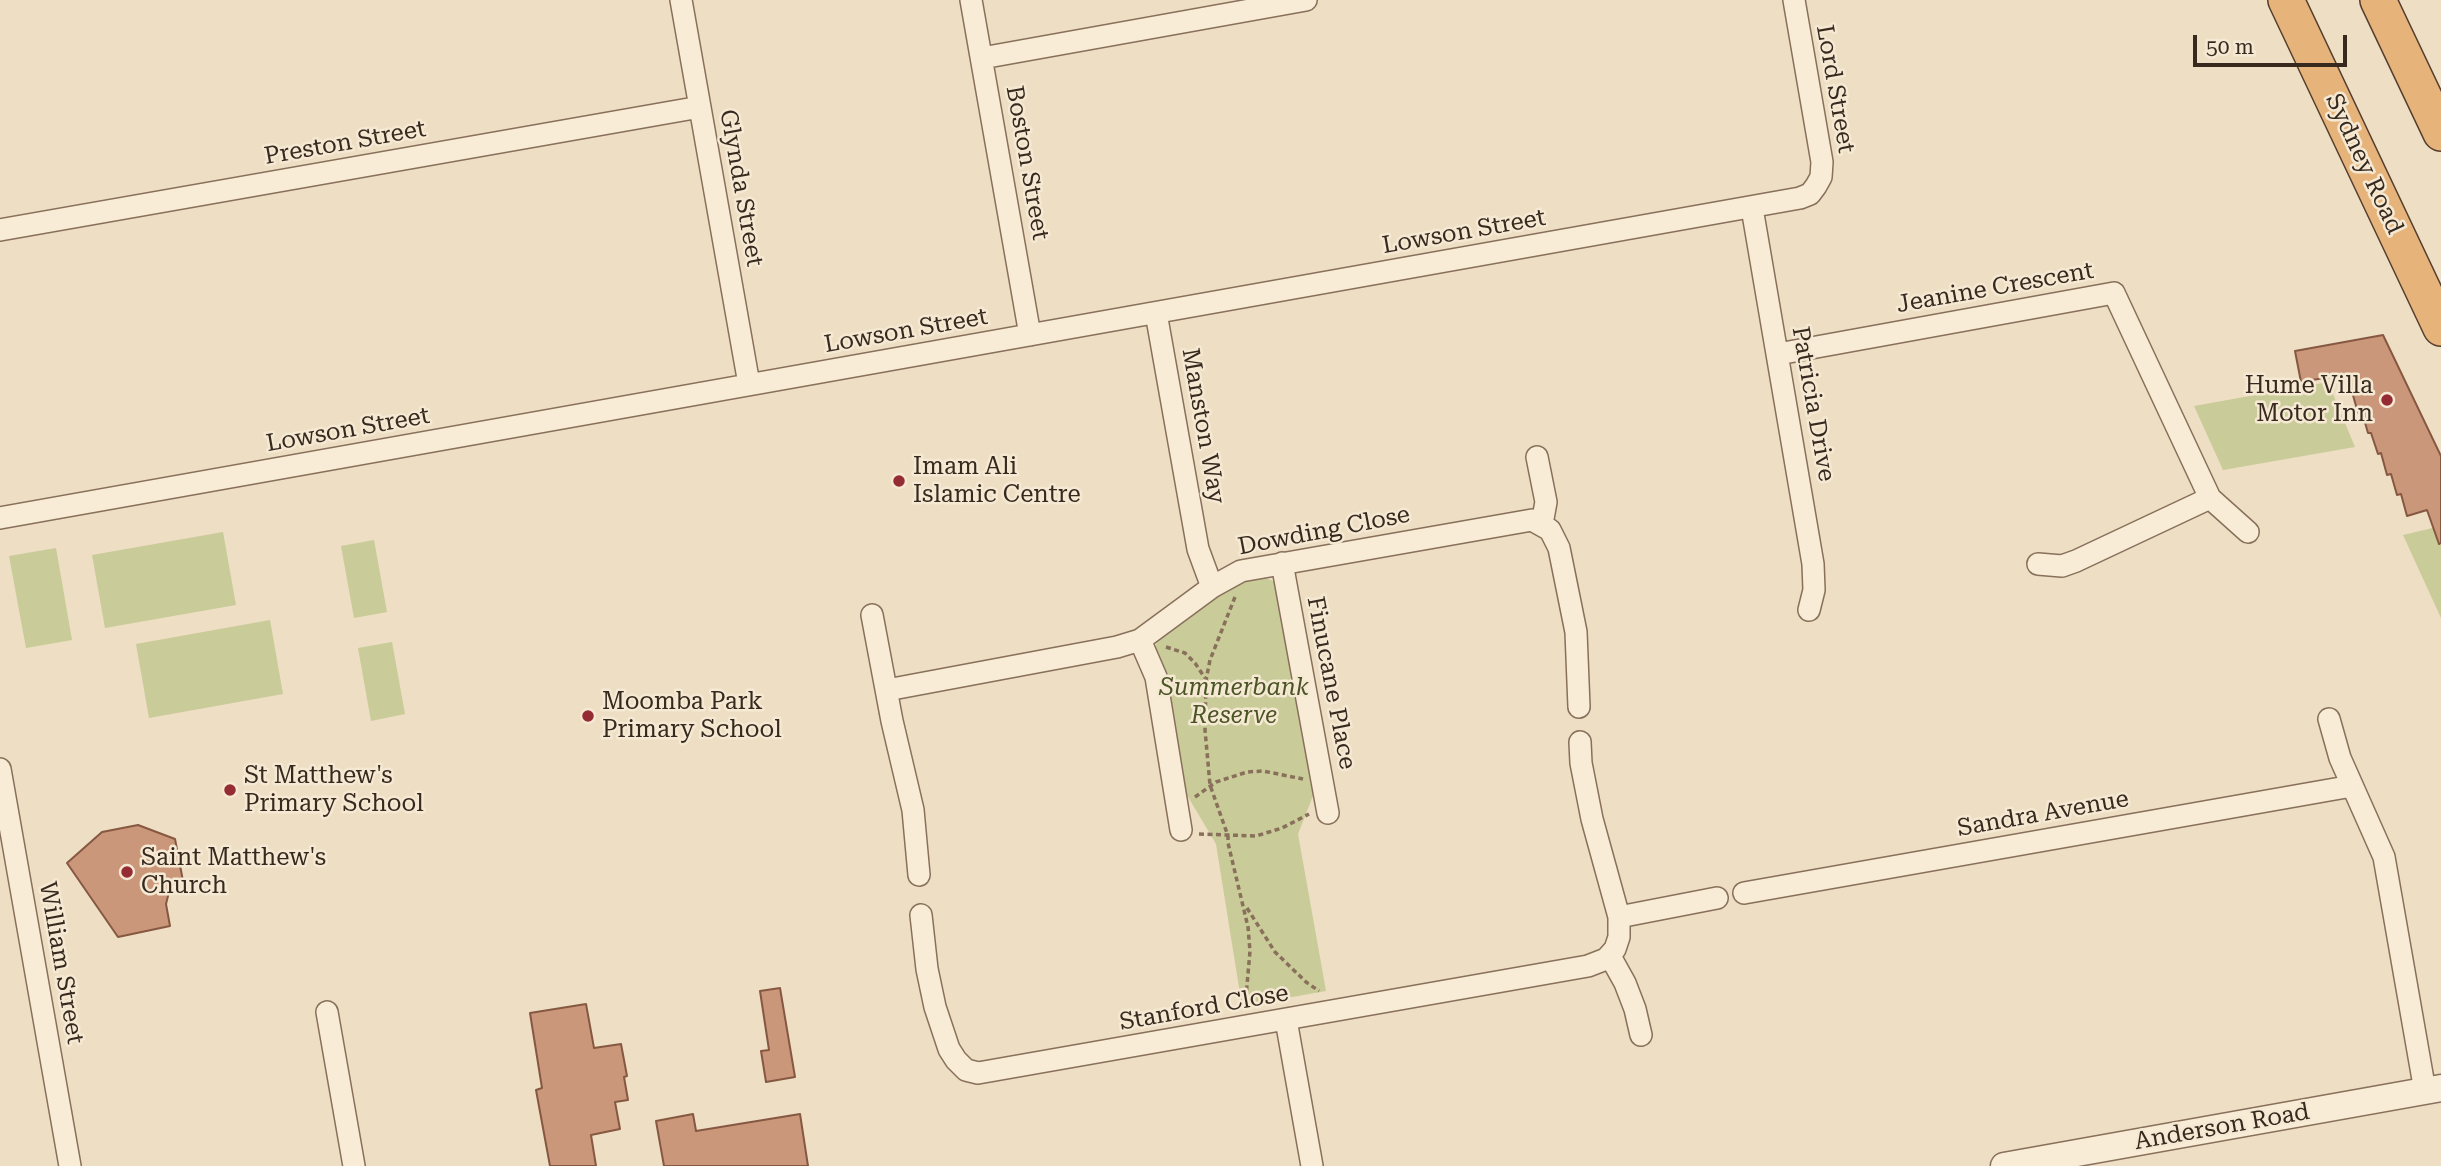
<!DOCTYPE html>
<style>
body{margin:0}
#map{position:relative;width:2441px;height:1166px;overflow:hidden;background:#eddec4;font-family:"Roboto Serif",serif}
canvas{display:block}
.scale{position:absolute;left:2193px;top:35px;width:154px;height:32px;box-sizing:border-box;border:4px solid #38291e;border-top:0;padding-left:9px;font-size:21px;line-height:24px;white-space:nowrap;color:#38291e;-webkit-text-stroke:5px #f5e9d3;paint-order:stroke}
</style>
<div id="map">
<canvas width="2441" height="1166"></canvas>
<div class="scale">50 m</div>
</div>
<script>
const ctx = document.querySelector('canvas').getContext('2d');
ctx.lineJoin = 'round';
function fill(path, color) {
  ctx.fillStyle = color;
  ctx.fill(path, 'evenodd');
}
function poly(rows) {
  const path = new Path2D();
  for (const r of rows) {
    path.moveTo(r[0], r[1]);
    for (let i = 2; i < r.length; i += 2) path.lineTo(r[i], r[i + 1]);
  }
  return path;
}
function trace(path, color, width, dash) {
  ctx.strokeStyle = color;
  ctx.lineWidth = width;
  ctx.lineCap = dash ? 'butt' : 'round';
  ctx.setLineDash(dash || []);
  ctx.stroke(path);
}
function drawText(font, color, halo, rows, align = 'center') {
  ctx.font = font + ' "Roboto Serif",serif';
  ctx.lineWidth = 5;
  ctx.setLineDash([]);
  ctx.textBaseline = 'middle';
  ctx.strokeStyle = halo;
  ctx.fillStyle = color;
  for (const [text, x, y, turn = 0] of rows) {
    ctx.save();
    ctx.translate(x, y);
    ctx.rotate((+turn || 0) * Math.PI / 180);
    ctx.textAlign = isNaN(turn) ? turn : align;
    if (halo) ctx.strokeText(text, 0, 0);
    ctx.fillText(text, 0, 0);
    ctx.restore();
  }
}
const green = poly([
 [2328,382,2355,447,2223,470,2194,406],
 [2441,526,2441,618,2403,535],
 [223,532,236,605,105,628,92,555],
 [374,540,387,612,354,618,341,546],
 [56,548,72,640,26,648,9,556],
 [1264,577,1275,582,1316,788,1298,834,1326,991,1242,1006,1216,844,1184,790,1154,654,1158,636,1239,580],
 [270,620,283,694,149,718,136,644],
 [392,642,405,714,371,721,358,648]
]);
const building = poly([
 [2383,335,2441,456,2441,543,2439,544,2427,510,2407,516,2401,494,2397,495,2391,474,2387,475,2381,453,2378,454,2371,433,2368,433,2362,412,2358,413,2347,374,2301,382,2295,351,2383,335],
 [138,825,175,839,183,881,171,884,166,904,170,926,118,937,67,863,102,832,138,825],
 [780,988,795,1077,766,1082,761,1051,769,1050,760,991,780,988],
 [586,1004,594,1048,621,1044,627,1076,624,1077,628,1100,615,1102,620,1129,591,1135,596,1166,550,1166,536,1090,542,1088,530,1013,586,1004],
 [693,1114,696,1131,800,1114,808,1166,664,1166,656,1121,693,1114]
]);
const path = poly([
 [1235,597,1210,660,1206,680,1205,730,1210,785,1228,836,1228,843,1248,927,1250,951,1245,1008],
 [1166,647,1185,653,1195,663,1205,678],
 [1195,797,1216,782,1247,772,1263,771,1303,779],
 [1199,834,1256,836,1282,828,1309,814],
 [1247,908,1275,952,1306,982,1319,991]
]);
const minor = poly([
 [681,0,749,384],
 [971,0,1030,335],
 [982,58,1306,0],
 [1752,208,1813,564,1814,590,1809,610],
 [0,230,700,107],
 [1156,313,1198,549,1212,587],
 [1778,354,2114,293,2210,498,2248,532],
 [1537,457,1546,502,1542,524],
 [0,518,1800,198,1810,194,1816,186,1821,177,1822,162,1794,0],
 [1282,563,1328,813],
 [2038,564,2062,566,2076,561,2210,498],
 [872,615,892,721,913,810,919,875],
 [1140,640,1156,677,1181,830],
 [887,690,1117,647,1140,640,1212,587,1241,571,1532,520,1550,530,1559,548,1576,632,1579,707],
 [2329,719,2340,758,2384,857,2425,1091],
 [0,769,70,1166],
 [1744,893,2352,786],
 [921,915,927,969,935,1007,949,1049,956,1060,966,1070,978,1073,1588,966,1606,959,1615,949,1619,937,1619,917,1592,819,1581,763,1580,742],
 [1619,917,1717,898],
 [1610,956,1625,983,1635,1009,1641,1035],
 [327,1012,354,1166],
 [1286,1020,1312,1166]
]);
const tertiary = poly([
 [2004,1166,2441,1088]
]);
const trunk = poly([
 [2286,0,2441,328],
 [2378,0,2441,133]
]);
const markers = [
 [2387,400,7,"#952c33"],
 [899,481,7,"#952c33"],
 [588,716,7,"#952c33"],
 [230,790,7,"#952c33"],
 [127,872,7,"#952c33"]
];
const streetNames = [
 ["Lord Street",1835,89,80],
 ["Preston Street",345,143,-10],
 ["Boston Street",1027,163,80],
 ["Sydney Road",2364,164,65],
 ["Glynda Street",741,188,80],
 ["Lowson Street",1464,232,-10],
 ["Jeanine Crescent",1995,288,-10],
 ["Lowson Street",906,331,-10],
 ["Patricia Drive",1813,404,80],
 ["Manston Way",1203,426,80],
 ["Lowson Street",348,430,-10],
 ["Dowding Close",1324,531,-11],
 ["Finucane Place",1331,683,79],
 ["Sandra Avenue",2043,814,-10],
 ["William Street",61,963,80],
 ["Stanford Close",1204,1008,-10],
 ["Anderson Road",2222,1127,-10]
];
const poiNames = [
 ["Hume Villa",2373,386,"right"],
 ["Motor Inn",2373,414,"right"],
 ["Imam Ali",913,467],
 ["Islamic Centre",913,495],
 ["Moomba Park",602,702],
 ["Primary School",602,730],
 ["St Matthew's",244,776],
 ["Primary School",244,804],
 ["Saint Matthew's",141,858],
 ["Church",141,886]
];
const parkNames = [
 ["Summerbank",1234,688],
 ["Reserve",1234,716]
];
fill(green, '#c9cb98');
fill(building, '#cb977a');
trace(building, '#865841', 2);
trace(minor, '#88705b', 24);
trace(tertiary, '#88705b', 29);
trace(trunk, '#553e2f', 38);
trace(path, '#88705b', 3.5, [5, 3.5]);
trace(minor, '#f8ecd7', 21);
trace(tertiary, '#f8ecd7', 26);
trace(trunk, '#e6b47a', 35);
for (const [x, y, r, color] of markers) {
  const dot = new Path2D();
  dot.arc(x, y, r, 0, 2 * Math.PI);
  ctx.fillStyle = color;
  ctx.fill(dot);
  trace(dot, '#f5e9d3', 2.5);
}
drawText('24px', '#38291e', '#f5e9d3', streetNames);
drawText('24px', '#38291e', '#f5e9d3', poiNames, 'left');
drawText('italic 24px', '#4b5425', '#f5e9d3', parkNames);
</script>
